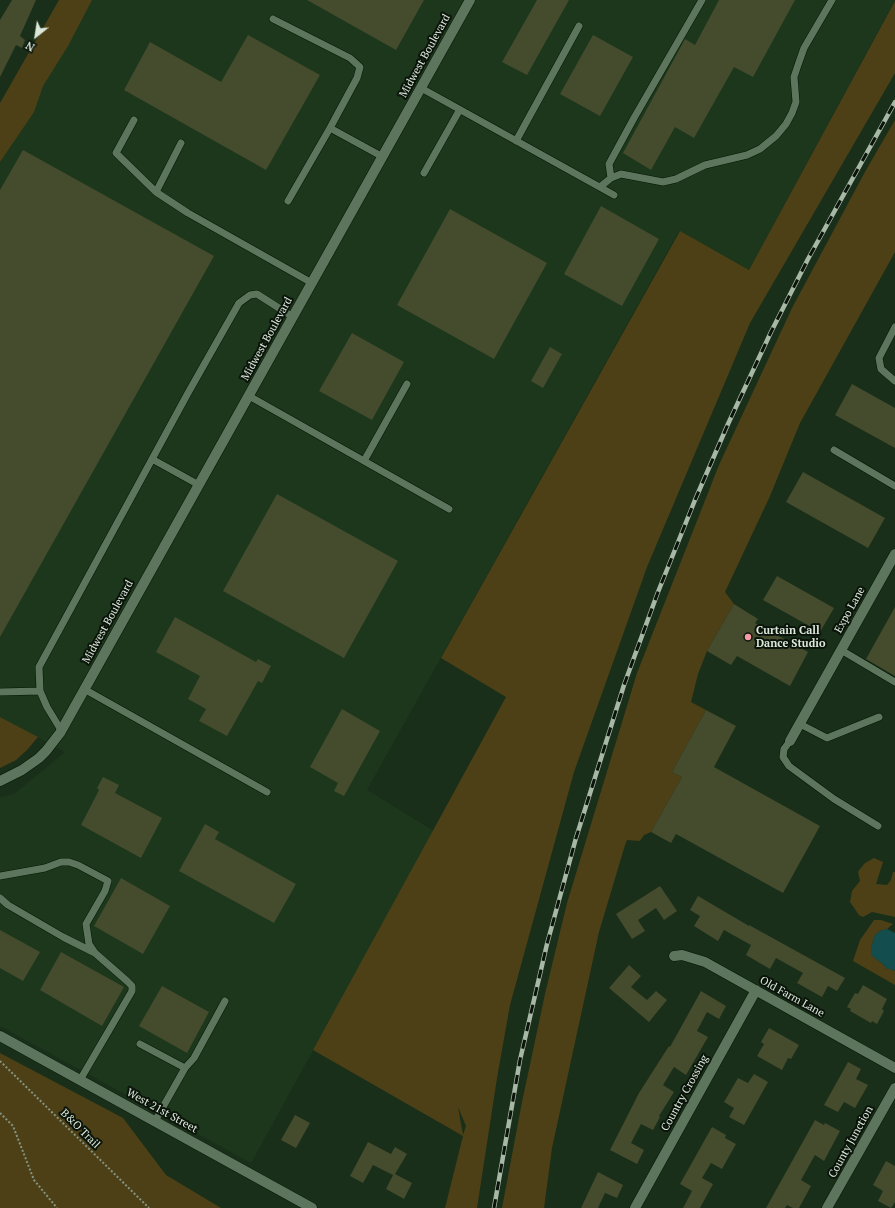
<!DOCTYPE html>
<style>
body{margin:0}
#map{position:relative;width:895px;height:1208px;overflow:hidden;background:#192f19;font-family:"PT Serif",serif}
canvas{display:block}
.north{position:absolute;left:16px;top:16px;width:40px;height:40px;-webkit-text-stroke:3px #0b140a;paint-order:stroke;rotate:210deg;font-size:11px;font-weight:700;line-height:16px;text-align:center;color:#dbe8da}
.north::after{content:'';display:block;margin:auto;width:14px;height:18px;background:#dbe8da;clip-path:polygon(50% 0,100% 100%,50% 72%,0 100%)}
</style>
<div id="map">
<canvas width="895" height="1208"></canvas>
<div class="north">N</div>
</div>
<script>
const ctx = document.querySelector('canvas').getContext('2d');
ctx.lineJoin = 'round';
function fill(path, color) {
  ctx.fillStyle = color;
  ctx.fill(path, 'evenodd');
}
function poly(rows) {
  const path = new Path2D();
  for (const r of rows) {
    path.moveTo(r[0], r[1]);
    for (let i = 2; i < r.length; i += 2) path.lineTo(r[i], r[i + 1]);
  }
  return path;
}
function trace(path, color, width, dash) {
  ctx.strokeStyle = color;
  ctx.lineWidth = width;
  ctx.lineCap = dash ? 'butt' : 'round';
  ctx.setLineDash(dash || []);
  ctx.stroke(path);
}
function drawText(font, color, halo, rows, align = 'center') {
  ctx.font = font + ' "PT Serif",serif';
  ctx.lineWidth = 4;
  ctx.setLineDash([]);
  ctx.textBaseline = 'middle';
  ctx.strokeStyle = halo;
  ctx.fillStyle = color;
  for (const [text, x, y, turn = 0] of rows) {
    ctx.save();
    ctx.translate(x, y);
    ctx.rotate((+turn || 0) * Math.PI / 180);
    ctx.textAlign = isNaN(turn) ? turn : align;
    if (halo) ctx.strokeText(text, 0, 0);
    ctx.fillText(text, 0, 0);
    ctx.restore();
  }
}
const built = poly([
 [69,0,895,0,749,270,679,231,367,790,434,831,251,1163,0,1026,0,797,14,794,65,752,0,717,0,122]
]);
const green = poly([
 [59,0,92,0,68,46,43,86,34,112,0,162,0,103],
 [895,1,895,73,750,323,647,567,574,772,510,1005,497,1078,477,1208,445,1208,463,1136,313,1050,506,697,441,658,680,231,749,270],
 [458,1107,466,1126,463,1135],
 [895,120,895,252,800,423,770,496,725,592,734,604,707,651,698,674,691,702,706,710,672,772,682,777,651,832,644,835,640,841,627,840,625,845,599,932,552,1148,544,1208,502,1208,522,1102,545,994,567,903,637,673,719,465,792,308,866,170],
 [0,717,38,737,27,750,16,760,0,768],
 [874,858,883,862,876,884,887,885,891,880,893,872,895,872,895,917,872,912,863,917,859,915,850,902,852,891,860,881,858,872,860,869,865,863],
 [874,920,881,920,893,924,887,929,880,931,875,935,871,948,871,955,883,964,887,969,891,969,895,971,895,985,853,961,860,940],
 [0,1053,123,1118,166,1175,221,1208,0,1208]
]);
const water = poly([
 [887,929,895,933,895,971,891,969,887,969,883,964,871,955,871,948,875,935,880,931]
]);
const building = poly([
 [12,0,36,0,20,36,25,40,22,48,16,45,0,77,0,20],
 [307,0,424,0,396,50],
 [537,0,569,0,527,75,502,62],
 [719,0,795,0,753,77,734,67,694,138,675,127,651,170,623,153,685,39,695,45],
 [248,35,320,75,266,170,124,90,150,42,221,82],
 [593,35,633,57,600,116,560,94],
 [23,150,214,256,0,637,0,190],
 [601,206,659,239,622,306,564,274],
 [450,209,547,263,494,359,397,305],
 [352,333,404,362,372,420,319,391],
 [550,347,562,354,543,388,531,381],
 [852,384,895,408,895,448,835,415],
 [803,472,885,518,868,548,786,502],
 [277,494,398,561,344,658,223,591],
 [777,576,834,608,820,632,763,600],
 [734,604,758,619,755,623,808,652,790,686,737,656,731,665,707,651],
 [895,607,895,676,866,659],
 [175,617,256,662,258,659,271,666,262,683,258,681,227,736,199,721,206,709,188,699,200,676,156,652],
 [342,709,380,731,344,796,334,791,338,783,310,767],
 [706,710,736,726,714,767,820,826,783,893,676,834,671,843,651,832,682,777,672,772],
 [103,777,119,785,115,793,162,818,141,858,81,825,99,790,97,788],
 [205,824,219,832,215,839,296,884,274,923,179,871],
 [121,878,170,906,143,954,94,926],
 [660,886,677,911,664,920,656,908,638,920,645,931,632,939,616,914],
 [698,896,749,926,749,925,845,978,837,991,828,986,822,997,797,983,803,973,776,958,770,969,746,955,751,945,724,930,718,941,694,926,700,916,690,910],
 [0,930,40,952,23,981,0,968],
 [61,952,124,987,102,1026,40,990],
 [629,965,641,976,631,987,647,1000,656,991,667,1000,649,1022,609,988],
 [863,985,887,999,882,1009,884,1011,877,1024,872,1021,871,1023,850,1011,851,1009,847,1007,855,993,858,994],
 [162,986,209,1012,187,1053,139,1026],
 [701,991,726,1006,719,1019,707,1012,697,1031,708,1037,686,1075,674,1067,663,1085,674,1092,659,1116,660,1117,653,1130,641,1124,631,1143,644,1150,637,1164,610,1150,639,1093,669,1046,670,1047],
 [769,1028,799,1045,791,1059,788,1058,782,1070,757,1056,764,1044,761,1042],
 [848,1062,861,1069,856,1079,868,1085,855,1108,844,1102,838,1112,824,1105],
 [754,1074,768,1082,744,1125,729,1117,734,1108,724,1102,738,1078,748,1083],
 [295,1115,310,1123,296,1148,281,1140],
 [815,1120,824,1125,825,1123,840,1131,824,1161,815,1155,801,1180,811,1186,799,1208,793,1208,787,1205,785,1208,766,1208],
 [712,1127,726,1135,725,1138,736,1144,722,1169,711,1163,702,1178,713,1184,700,1208,683,1208,692,1191,680,1184],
 [368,1142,391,1154,395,1147,407,1154,395,1174,412,1183,404,1199,386,1189,393,1175,373,1165,363,1183,350,1176],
 [886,1161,895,1166,895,1202,891,1208,878,1201,883,1191,873,1185],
 [598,1172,623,1185,617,1198,605,1193,598,1208,581,1208]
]);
const path = poly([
 [0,1061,149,1208],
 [0,1113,13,1126,34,1180,57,1208]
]);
const service = poly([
 [273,19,350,58,360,67,357,78,330,128,383,157],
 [421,88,614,195],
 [134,120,116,153,156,192,188,213,312,283],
 [516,141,579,26],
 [424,173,459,111],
 [611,178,609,164,634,118,702,0],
 [600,187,611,178,621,174,663,182,676,179,705,165,747,155,760,149,776,136,786,124,792,113,796,102,794,77,798,65,804,48,832,0],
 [156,192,181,143],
 [288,201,330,128],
 [895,327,879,358,881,369,895,381],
 [249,396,449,509],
 [834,450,895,486],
 [152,459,199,485],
 [364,461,407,384],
 [841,650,895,682],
 [84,689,267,792],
 [0,692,40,691],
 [800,724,827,738,879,717],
 [61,730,47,707,40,691,39,667,188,393,239,303,250,295,257,294,293,317],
 [790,741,784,749,783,757,789,766,834,799,878,826],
 [0,876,45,868,61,862,69,862,78,865,108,881,105,891,86,924,89,944,95,953,127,981,132,986,132,991,80,1080],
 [0,898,8,905,63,937,93,952],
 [140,1044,185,1068,155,1121],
 [185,1068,194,1058,225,1001]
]);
const minor = poly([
 [790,741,895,554],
 [0,781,22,770,39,758,46,751,60,733,470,0],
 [674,956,682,955,705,962,895,1068],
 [635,1208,756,990],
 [827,1208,895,1088]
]);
const tertiary = poly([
 [0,1036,312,1208]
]);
const rail = poly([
 [494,1208,520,1060,547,944,576,838,624,685,658,592,695,500,728,424,771,332,808,259,895,102]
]);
const markers = [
 [748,637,4,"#f49aa2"]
];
const streetNames = [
 ["Midwest Boulevard",425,56,-61],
 ["Midwest Boulevard",267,339,-61],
 ["Expo Lane",850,610,-61],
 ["Midwest Boulevard",108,622,-61],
 ["Old Farm Lane",792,997,29],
 ["Country Crossing",685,1093,-61],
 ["West 21st Street",162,1111,29],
 ["B&O Trail",80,1129,45],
 ["County Junction",851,1142,-61]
];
const poiNames = [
 ["Curtain Call",756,631],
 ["Dance Studio",756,644]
];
fill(built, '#1c371b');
fill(green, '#4d4017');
fill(water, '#134d4d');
fill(building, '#454b2d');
trace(service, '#031603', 8);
trace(minor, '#031603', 11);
trace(tertiary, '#031603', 11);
trace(path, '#849583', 2, [2, 2]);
trace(service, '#5d755c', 7);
trace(minor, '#5d755c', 10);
trace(tertiary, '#5d755c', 10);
trace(rail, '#a8b8a7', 4.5);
trace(rail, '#0b140a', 3, [9]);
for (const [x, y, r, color] of markers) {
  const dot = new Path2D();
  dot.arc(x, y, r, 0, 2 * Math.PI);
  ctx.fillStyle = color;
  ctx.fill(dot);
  trace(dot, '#0b140a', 1.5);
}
drawText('11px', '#dbe8da', '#0b140a', streetNames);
drawText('bold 11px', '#dbe8da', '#0b140a', poiNames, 'left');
</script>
